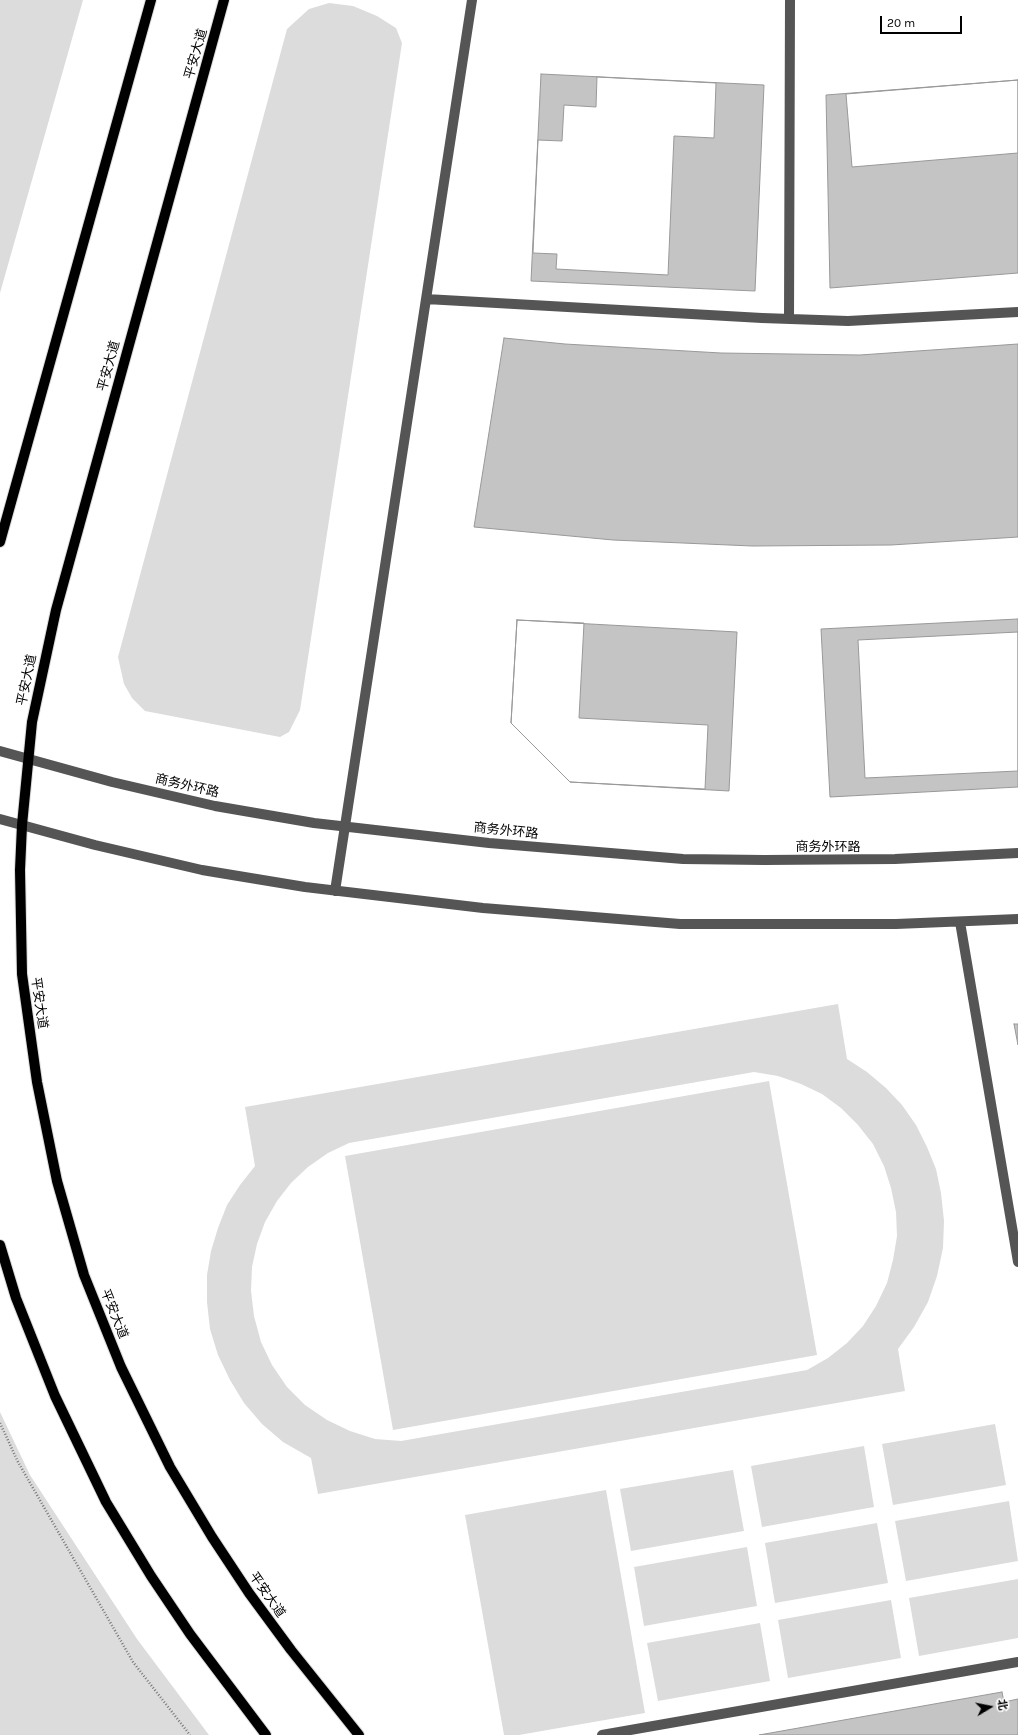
<!DOCTYPE html>
<meta charset="utf-8">
<style>
body{margin:0}
#map{position:relative;width:1018px;height:1735px;overflow:hidden;background:#fff;font-family:Karla,"Noto Sans SC",sans-serif}
canvas{display:block}
.north{position:absolute;left:970px;top:1687px;width:40px;height:40px;-webkit-text-stroke:3px #fff;paint-order:stroke;rotate:80deg;font-size:11px;font-weight:700;line-height:16px;text-align:center;color:#000}
.north::after{content:'';display:block;margin:auto;width:14px;height:18px;background:#000;clip-path:polygon(50% 0,100% 100%,50% 72%,0 100%)}
.scale{position:absolute;left:880px;top:16px;width:82px;height:18px;box-sizing:border-box;border:2px solid #000;border-top:0;padding-left:5px;font-size:12px;line-height:14px;white-space:nowrap;color:#000;-webkit-text-stroke:3px #fff;paint-order:stroke}
</style>
<div id="map">
<canvas width="1018" height="1735"></canvas>
<div class="north">北</div>
<div class="scale">20 m</div>
</div>
<script>
const ctx = document.querySelector('canvas').getContext('2d');
ctx.lineJoin = 'round';
function fill(path, color) {
  ctx.fillStyle = color;
  ctx.fill(path, 'evenodd');
}
function poly(rows) {
  const path = new Path2D();
  for (const r of rows) {
    path.moveTo(r[0], r[1]);
    for (let i = 2; i < r.length; i += 2) path.lineTo(r[i], r[i + 1]);
  }
  return path;
}
function trace(path, color, width, dash) {
  ctx.strokeStyle = color;
  ctx.lineWidth = width;
  ctx.lineCap = dash ? 'butt' : 'round';
  ctx.setLineDash(dash || []);
  ctx.stroke(path);
}
function drawText(font, color, halo, rows, align = 'center') {
  ctx.font = font + ' Karla,"Noto Sans SC",sans-serif';
  ctx.lineWidth = 4;
  ctx.setLineDash([]);
  ctx.textBaseline = 'middle';
  ctx.strokeStyle = halo;
  ctx.fillStyle = color;
  for (const [text, x, y, turn = 0] of rows) {
    ctx.save();
    ctx.translate(x, y);
    ctx.rotate((+turn || 0) * Math.PI / 180);
    ctx.textAlign = isNaN(turn) ? turn : align;
    if (halo) ctx.strokeText(text, 0, 0);
    ctx.fillText(text, 0, 0);
    ctx.restore();
  }
}
const green = poly([
 [0,0,83,0,0,293],
 [329,3,353,6,377,16,396,28,402,43,300,710,289,732,280,737,145,711,132,698,124,684,118,657,287,29,309,9],
 [838,1004,847,1059,867,1072,886,1088,902,1105,916,1125,927,1147,936,1169,941,1193,944,1221,943,1248,937,1276,928,1302,914,1327,898,1349,905,1391,318,1494,311,1458,283,1442,262,1424,244,1403,230,1380,218,1355,210,1329,207,1302,207,1275,211,1251,218,1228,227,1205,240,1185,255,1166,245,1107],
 [754,1072,778,1076,801,1084,822,1094,841,1108,858,1125,873,1144,884,1166,891,1188,896,1212,897,1236,893,1260,887,1283,876,1306,863,1326,847,1343,828,1358,807,1370,401,1441,375,1439,350,1431,327,1420,305,1405,287,1387,272,1365,261,1342,254,1316,251,1291,252,1267,257,1244,265,1222,277,1201,291,1183,308,1167,328,1153,349,1143],
 [769,1081,817,1355,393,1430,345,1156],
 [0,1412,30,1475,137,1639,209,1735,0,1735],
 [995,1424,1006,1485,893,1505,882,1444],
 [864,1446,874,1507,762,1527,751,1466],
 [733,1470,744,1531,631,1551,620,1489],
 [606,1490,645,1713,519,1735,504,1735,465,1515],
 [1009,1501,1018,1561,906,1581,895,1521],
 [877,1523,888,1583,775,1603,765,1543],
 [747,1547,757,1606,644,1626,634,1567],
 [1018,1579,1018,1638,919,1656,909,1598],
 [891,1600,901,1658,788,1678,778,1620],
 [760,1623,770,1681,658,1701,647,1643]
]);
const building = poly([
 [541,74,764,85,755,291,531,281,541,74],
 [597,77,716,83,714,138,674,136,668,275,556,269,557,254,533,253,538,140,562,141,564,105,596,107,597,77],
 [1018,80,1018,153,852,167,846,94,1018,80],
 [1018,80,1018,273,830,288,826,95,1018,80],
 [504,338,565,344,721,353,860,355,1018,344,1018,537,891,545,752,546,613,540,474,527,504,338],
 [1018,619,1018,787,830,797,821,629,1018,619],
 [517,620,584,623,579,718,708,725,705,789,570,782,511,723,517,620],
 [517,620,737,632,729,791,570,782,511,723,517,620],
 [1018,632,1018,771,865,778,858,640,1018,632],
 [1014,1024,1018,1024,1018,1045,1014,1024],
 [1002,1692,1004,1702,1018,1699,1018,1735,759,1735,1002,1692]
]);
const path = poly([
 [0,1423,18,1462,133,1662,190,1735]
]);
const minor = poly([
 [426,299,762,318,848,321,1018,312],
 [789,319,790,0],
 [0,751,112,782,215,806,314,823,489,843,683,859,764,860,895,859,1018,853],
 [0,819,95,845,202,870,305,887,483,908,680,924,896,924,1018,919],
 [335,891,472,0],
 [960,922,1018,1262],
 [602,1735,1018,1662]
]);
const major = poly([
 [224,0,56,610,32,722,22,825,20,870,22,974,37,1082,57,1181,84,1275,121,1367,170,1467,212,1537,249,1593,291,1650,359,1735],
 [0,542,151,0],
 [0,1245,16,1298,55,1396,106,1502,151,1576,190,1634,266,1735]
]);
const streetNames = [
 ["平安大道",196,54,-74],
 ["平安大道",109,366,-75],
 ["平安大道",27,680,-78],
 ["商务外环路",187,786,13],
 ["商务外环路",506,831,6],
 ["商务外环路",828,847],
 ["平安大道",39,1003,82],
 ["平安大道",114,1314,68],
 ["平安大道",267,1595,55]
];
fill(green, '#dcdcdc');
fill(building, '#c4c4c4');
trace(building, '#999', 1);
trace(major, '#dbdbdb', 12);
trace(path, '#777', 2.5, [1, 2]);
trace(minor, '#555', 10);
trace(major, '#000', 10);
drawText('13px', '#000', '#fff', streetNames);
</script>
